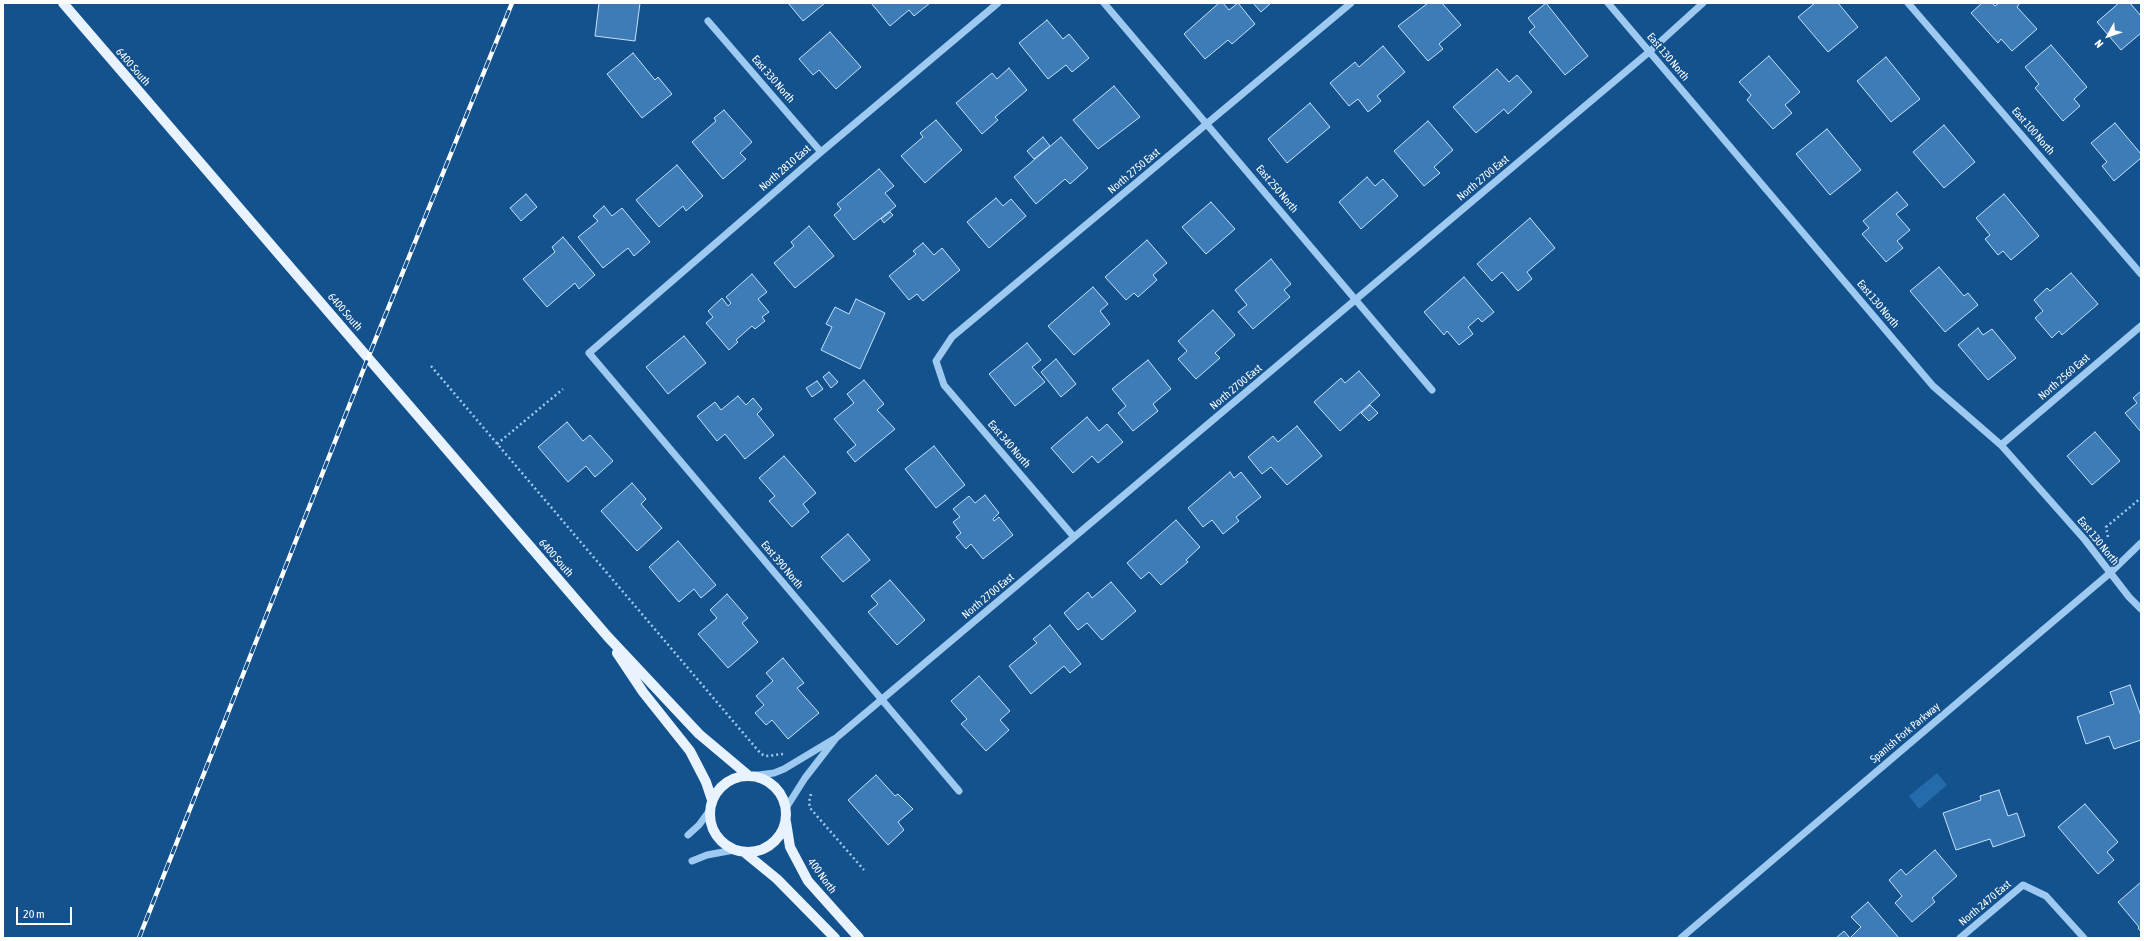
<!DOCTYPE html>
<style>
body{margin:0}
#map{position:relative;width:2144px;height:941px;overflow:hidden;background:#14528e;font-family:"Asap Condensed",sans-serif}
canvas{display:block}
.frame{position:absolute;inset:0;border:4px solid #fff;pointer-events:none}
.north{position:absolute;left:2088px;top:16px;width:40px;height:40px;-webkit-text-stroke:3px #14528e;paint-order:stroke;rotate:230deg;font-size:11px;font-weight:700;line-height:16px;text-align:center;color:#fff}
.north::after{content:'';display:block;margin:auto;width:14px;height:18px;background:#fff;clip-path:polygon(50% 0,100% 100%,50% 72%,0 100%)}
.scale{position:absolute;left:16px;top:907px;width:56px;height:18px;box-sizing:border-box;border:2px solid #fff;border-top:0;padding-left:5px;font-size:12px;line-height:14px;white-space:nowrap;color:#fff;-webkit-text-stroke:3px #14528e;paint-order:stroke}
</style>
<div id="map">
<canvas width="2144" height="941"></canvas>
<div class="frame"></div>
<div class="north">N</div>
<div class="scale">20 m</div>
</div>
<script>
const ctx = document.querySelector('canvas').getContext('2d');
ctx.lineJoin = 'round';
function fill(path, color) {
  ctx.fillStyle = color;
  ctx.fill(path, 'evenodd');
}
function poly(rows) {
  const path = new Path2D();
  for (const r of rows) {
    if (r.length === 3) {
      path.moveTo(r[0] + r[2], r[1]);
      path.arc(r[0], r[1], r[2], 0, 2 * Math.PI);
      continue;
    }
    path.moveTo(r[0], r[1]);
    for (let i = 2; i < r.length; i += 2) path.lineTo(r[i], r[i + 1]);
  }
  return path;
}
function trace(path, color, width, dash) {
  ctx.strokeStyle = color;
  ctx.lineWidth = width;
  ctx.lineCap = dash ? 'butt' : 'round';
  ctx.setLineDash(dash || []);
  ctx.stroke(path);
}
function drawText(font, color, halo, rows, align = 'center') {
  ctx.font = font + ' "Asap Condensed",sans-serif';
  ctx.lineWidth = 3.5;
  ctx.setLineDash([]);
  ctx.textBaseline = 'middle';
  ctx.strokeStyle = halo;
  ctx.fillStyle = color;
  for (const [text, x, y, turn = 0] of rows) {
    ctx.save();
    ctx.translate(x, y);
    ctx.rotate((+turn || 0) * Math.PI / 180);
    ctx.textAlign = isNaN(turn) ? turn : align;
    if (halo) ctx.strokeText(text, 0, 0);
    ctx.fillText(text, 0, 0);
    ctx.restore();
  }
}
const green = poly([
 [1937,773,1947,785,1919,809,1909,796]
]);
const building = poly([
 [599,3,640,3,635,41,595,36,599,3],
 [788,3,825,3,803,21,788,3],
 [871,3,930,3,914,16,909,10,890,26,871,3],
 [1219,3,1223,3,1229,10,1238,3,1255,24,1232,44,1228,40,1205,59,1184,34,1219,3],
 [1253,3,1271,3,1261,12,1253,3],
 [1428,3,1442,3,1461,25,1439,44,1443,49,1428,61,1398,26,1428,3],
 [1546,3,1588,56,1565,75,1529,32,1535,27,1528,18,1546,3],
 [1815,3,1838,3,1858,27,1828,52,1798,17,1815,3],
 [1982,3,1992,3,1995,6,1999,3,2020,3,2017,7,2037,29,2012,51,2001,39,1998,43,1971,13,1982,3],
 [2119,3,2130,3,2141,16,2141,33,2121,50,2097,22,2119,3],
 [1047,20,1063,39,1069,34,1089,58,1072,72,1066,65,1048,79,1019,43,1047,20],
 [830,32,861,67,836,89,819,70,813,75,799,59,830,32],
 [2051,45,2087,87,2074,99,2080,106,2063,121,2035,88,2039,84,2025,67,2051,45],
 [1383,46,1405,72,1377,96,1381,101,1368,112,1358,99,1349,106,1330,83,1355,62,1359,67,1383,46],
 [633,53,655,80,658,77,672,94,642,118,607,74,633,53],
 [1769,56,1800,92,1785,105,1792,113,1773,129,1747,100,1751,95,1739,82,1769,56],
 [1886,57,1920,99,1891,122,1857,81,1886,57],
 [1009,68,1027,90,995,117,998,120,982,134,956,103,992,73,997,79,1009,68],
 [1497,69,1509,82,1517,75,1532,92,1508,114,1504,109,1476,133,1453,107,1497,69],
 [1114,86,1140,117,1098,149,1073,120,1114,86],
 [1310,103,1330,127,1287,163,1268,139,1310,103],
 [724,110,752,142,740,153,746,159,723,179,692,142,716,121,714,118,724,110],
 [936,120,962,150,925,183,901,156,923,137,920,133,936,120],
 [1428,121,1453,150,1434,167,1440,173,1424,186,1394,151,1428,121],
 [2115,123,2141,154,2141,158,2114,181,2102,166,2107,162,2091,143,2115,123],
 [1944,125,1975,162,1944,188,1913,152,1944,125],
 [1827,129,1861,170,1830,195,1796,154,1827,129],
 [1043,137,1050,146,1034,159,1027,151,1043,137],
 [1061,137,1088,168,1070,184,1065,179,1036,204,1014,177,1061,137],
 [677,165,703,196,686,211,683,206,659,227,636,200,677,165],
 [879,169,894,186,885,193,896,206,854,240,834,215,841,209,837,204,879,169],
 [1367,177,1375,186,1383,179,1398,196,1361,229,1339,202,1367,177],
 [1897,192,1908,205,1896,214,1910,230,1897,241,1903,248,1886,262,1862,234,1869,228,1863,221,1897,192],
 [526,194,537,207,521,221,510,208,526,194],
 [2004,194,2039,236,2011,260,2003,251,1998,255,1985,239,1990,235,1976,218,2004,194],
 [996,198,1003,206,1011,199,1026,216,989,248,967,222,996,198],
 [1211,202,1235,229,1206,254,1182,227,1211,202],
 [604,206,612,216,622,208,650,242,634,256,628,248,603,268,578,237,598,221,593,216,604,206],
 [890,212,893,215,884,223,881,219,890,212],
 [1530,218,1555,248,1527,272,1532,279,1518,291,1502,272,1492,281,1477,264,1530,218],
 [809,226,834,256,795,288,774,263,794,246,791,242,809,226],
 [563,237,595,275,579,289,575,283,547,307,523,279,555,252,552,247,563,237],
 [1147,240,1167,263,1153,275,1157,280,1138,297,1134,293,1126,300,1105,277,1147,240],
 [923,243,934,255,942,248,960,270,923,301,917,294,909,300,889,276,916,254,913,251,923,243],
 [1271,259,1291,284,1284,290,1290,297,1253,329,1238,312,1247,305,1235,290,1271,259],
 [1939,267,1964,296,1968,293,1978,305,1945,332,1910,291,1939,267],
 [2071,273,2098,304,2062,335,2059,331,2052,338,2035,318,2043,311,2034,300,2047,288,2050,291,2071,273],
 [752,274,767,292,758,299,769,312,762,317,765,321,755,329,752,326,736,340,738,342,729,350,706,323,713,317,708,311,722,298,728,306,731,303,726,297,752,274],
 [1464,277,1494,312,1482,322,1478,318,1468,327,1473,334,1459,345,1447,331,1444,335,1424,312,1464,277],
 [1093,287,1108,304,1100,311,1110,324,1074,355,1048,326,1093,287],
 [856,299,885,313,860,369,821,350,832,327,826,324,835,307,849,314,856,299],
 [1213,310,1235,335,1215,353,1220,358,1196,379,1178,359,1187,351,1178,341,1213,310],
 [1978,328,1983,335,1992,329,2016,358,1988,380,1958,345,1978,328],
 [684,336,706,363,668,394,646,367,684,336],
 [1027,343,1041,360,1032,367,1045,382,1015,406,989,374,1027,343],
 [1056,359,1076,384,1061,397,1041,372,1056,359],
 [1148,360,1171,389,1153,404,1158,411,1133,431,1118,413,1126,406,1112,389,1148,360],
 [1359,371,1380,395,1340,431,1314,402,1341,378,1345,383,1359,371],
 [829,372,838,382,831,388,823,377,829,372],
 [864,380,884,404,877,410,895,429,855,462,847,452,856,445,834,419,854,403,847,394,864,380],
 [817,381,823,389,812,397,806,388,817,381],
 [2141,391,2141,432,2125,413,2137,403,2133,398,2141,391],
 [738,396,746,405,753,398,762,409,757,414,774,435,745,459,725,434,717,441,697,416,715,402,721,410,738,396],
 [1370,405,1378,413,1369,421,1361,413,1370,405],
 [1087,417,1099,431,1107,424,1123,442,1098,463,1092,456,1073,473,1051,448,1087,417],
 [567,422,583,441,590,435,613,461,595,477,586,466,568,482,538,447,567,422],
 [1297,426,1322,456,1287,485,1271,467,1262,474,1248,457,1273,436,1278,442,1297,426],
 [2095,432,2120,461,2092,485,2067,456,2095,432],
 [934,446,965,485,936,508,905,469,934,446],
 [784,456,816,493,803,504,809,512,792,527,769,501,775,496,759,478,784,456],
 [1230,472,1234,478,1241,472,1261,497,1236,517,1239,521,1223,534,1212,520,1203,527,1188,508,1230,472],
 [632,483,646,499,641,504,662,528,637,551,601,511,632,483],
 [985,495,999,513,993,519,994,521,999,517,1013,535,983,559,971,544,966,549,956,537,961,533,953,522,960,517,953,509,969,496,975,503,985,495],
 [1176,520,1200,547,1186,560,1188,562,1161,585,1149,572,1141,579,1127,563,1176,520],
 [848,534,870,560,843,582,821,557,848,534],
 [678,541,716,585,701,598,694,589,679,602,649,567,678,541],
 [890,580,925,620,897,645,868,612,878,604,871,596,890,580],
 [1111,582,1136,611,1102,640,1087,623,1078,630,1064,613,1088,592,1092,598,1111,582],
 [727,594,748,618,742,623,758,642,728,668,698,634,717,618,710,610,727,594],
 [1050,625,1081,664,1070,673,1064,666,1031,694,1009,666,1037,643,1033,639,1050,625],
 [783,658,804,683,797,688,819,713,788,739,772,720,766,725,755,713,764,705,756,696,773,681,766,673,783,658],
 [979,676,1010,711,1000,720,1009,730,986,751,961,724,967,719,951,701,979,676],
 [2130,685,2141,716,2141,740,2114,749,2109,736,2086,744,2077,717,2114,704,2110,692,2130,685],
 [876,775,895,796,898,794,913,809,898,822,904,830,888,845,848,800,876,775],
 [1999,790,2008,816,2017,813,2025,836,1993,847,1990,839,1956,850,1943,813,1981,800,1980,796,1999,790],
 [2085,804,2118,842,2107,852,2114,860,2098,874,2058,827,2085,804],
 [1935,850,1957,876,1932,898,1935,902,1912,922,1895,903,1902,896,1889,880,1901,869,1906,875,1935,850],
 [2141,882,2141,932,2138,928,2139,927,2118,902,2141,882],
 [1868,902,1899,938,1836,938,1844,931,1850,938,1861,927,1851,917,1868,902]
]);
const path = poly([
 [431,366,761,754,766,756,783,754],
 [497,444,563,389],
 [2108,537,2106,527,2141,498],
 [811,794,809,802,810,808,864,870]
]);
const minor = poly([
 [1104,3,1432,390],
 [1608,3,1933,386,2001,445,2085,540,2129,597,2141,609],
 [1908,3,2141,274],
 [708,21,821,152],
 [2001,445,2141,326],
 [1074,537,944,385,936,361,952,337,1351,3],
 [751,776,774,773,784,769,834,739],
 [959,791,589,353,821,152,998,3],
 [786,808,805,778,836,738,1649,52,1703,3],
 [688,835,699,825,710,810],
 [692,861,707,855,734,850],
 [1681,938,2110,573,2141,543],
 [1960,938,2023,885,2046,896,2084,938]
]);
const major = poly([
 [63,3,608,637,699,734,749,776],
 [617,653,643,692,690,751,706,782,712,800],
 [748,814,38],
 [786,822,790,847,808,881,859,938],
 [744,852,777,879,835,938]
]);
const rail = poly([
 [139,938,368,358,512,3]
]);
const streetNames = [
 ["East 130 North",1668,57,50],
 ["6400 South",133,67,49],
 ["East 330 North",773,79,49],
 ["East 100 North",2033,131,49],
 ["North 2810 East",785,168,-41],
 ["North 2750 East",1134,171,-40],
 ["North 2700 East",1483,178,-40],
 ["East 250 North",1277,189,50],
 ["East 130 North",1878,304,50],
 ["6400 South",345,312,49],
 ["North 2560 East",2064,377,-41],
 ["North 2700 East",1236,387,-40],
 ["East 340 North",1009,444,49],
 ["East 130 North",2098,541,51],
 ["6400 South",556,558,49],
 ["East 390 North",782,565,50],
 ["North 2700 East",988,596,-40],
 ["Spanish Fork Parkway",1905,733,-40],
 ["400 North",822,876,54],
 ["North 2470 East",1985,903,-40]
];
fill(green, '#236bab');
fill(building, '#3d7cb7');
trace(building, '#c5e2fc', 1);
trace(path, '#9ecaf1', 2.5, [2, 3]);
trace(minor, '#9ecaf1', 7);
trace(major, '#e8f3ff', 10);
trace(rail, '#fff', 4.5);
trace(rail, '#14528e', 3, [9]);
drawText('11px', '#fff', '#14528e', streetNames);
</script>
